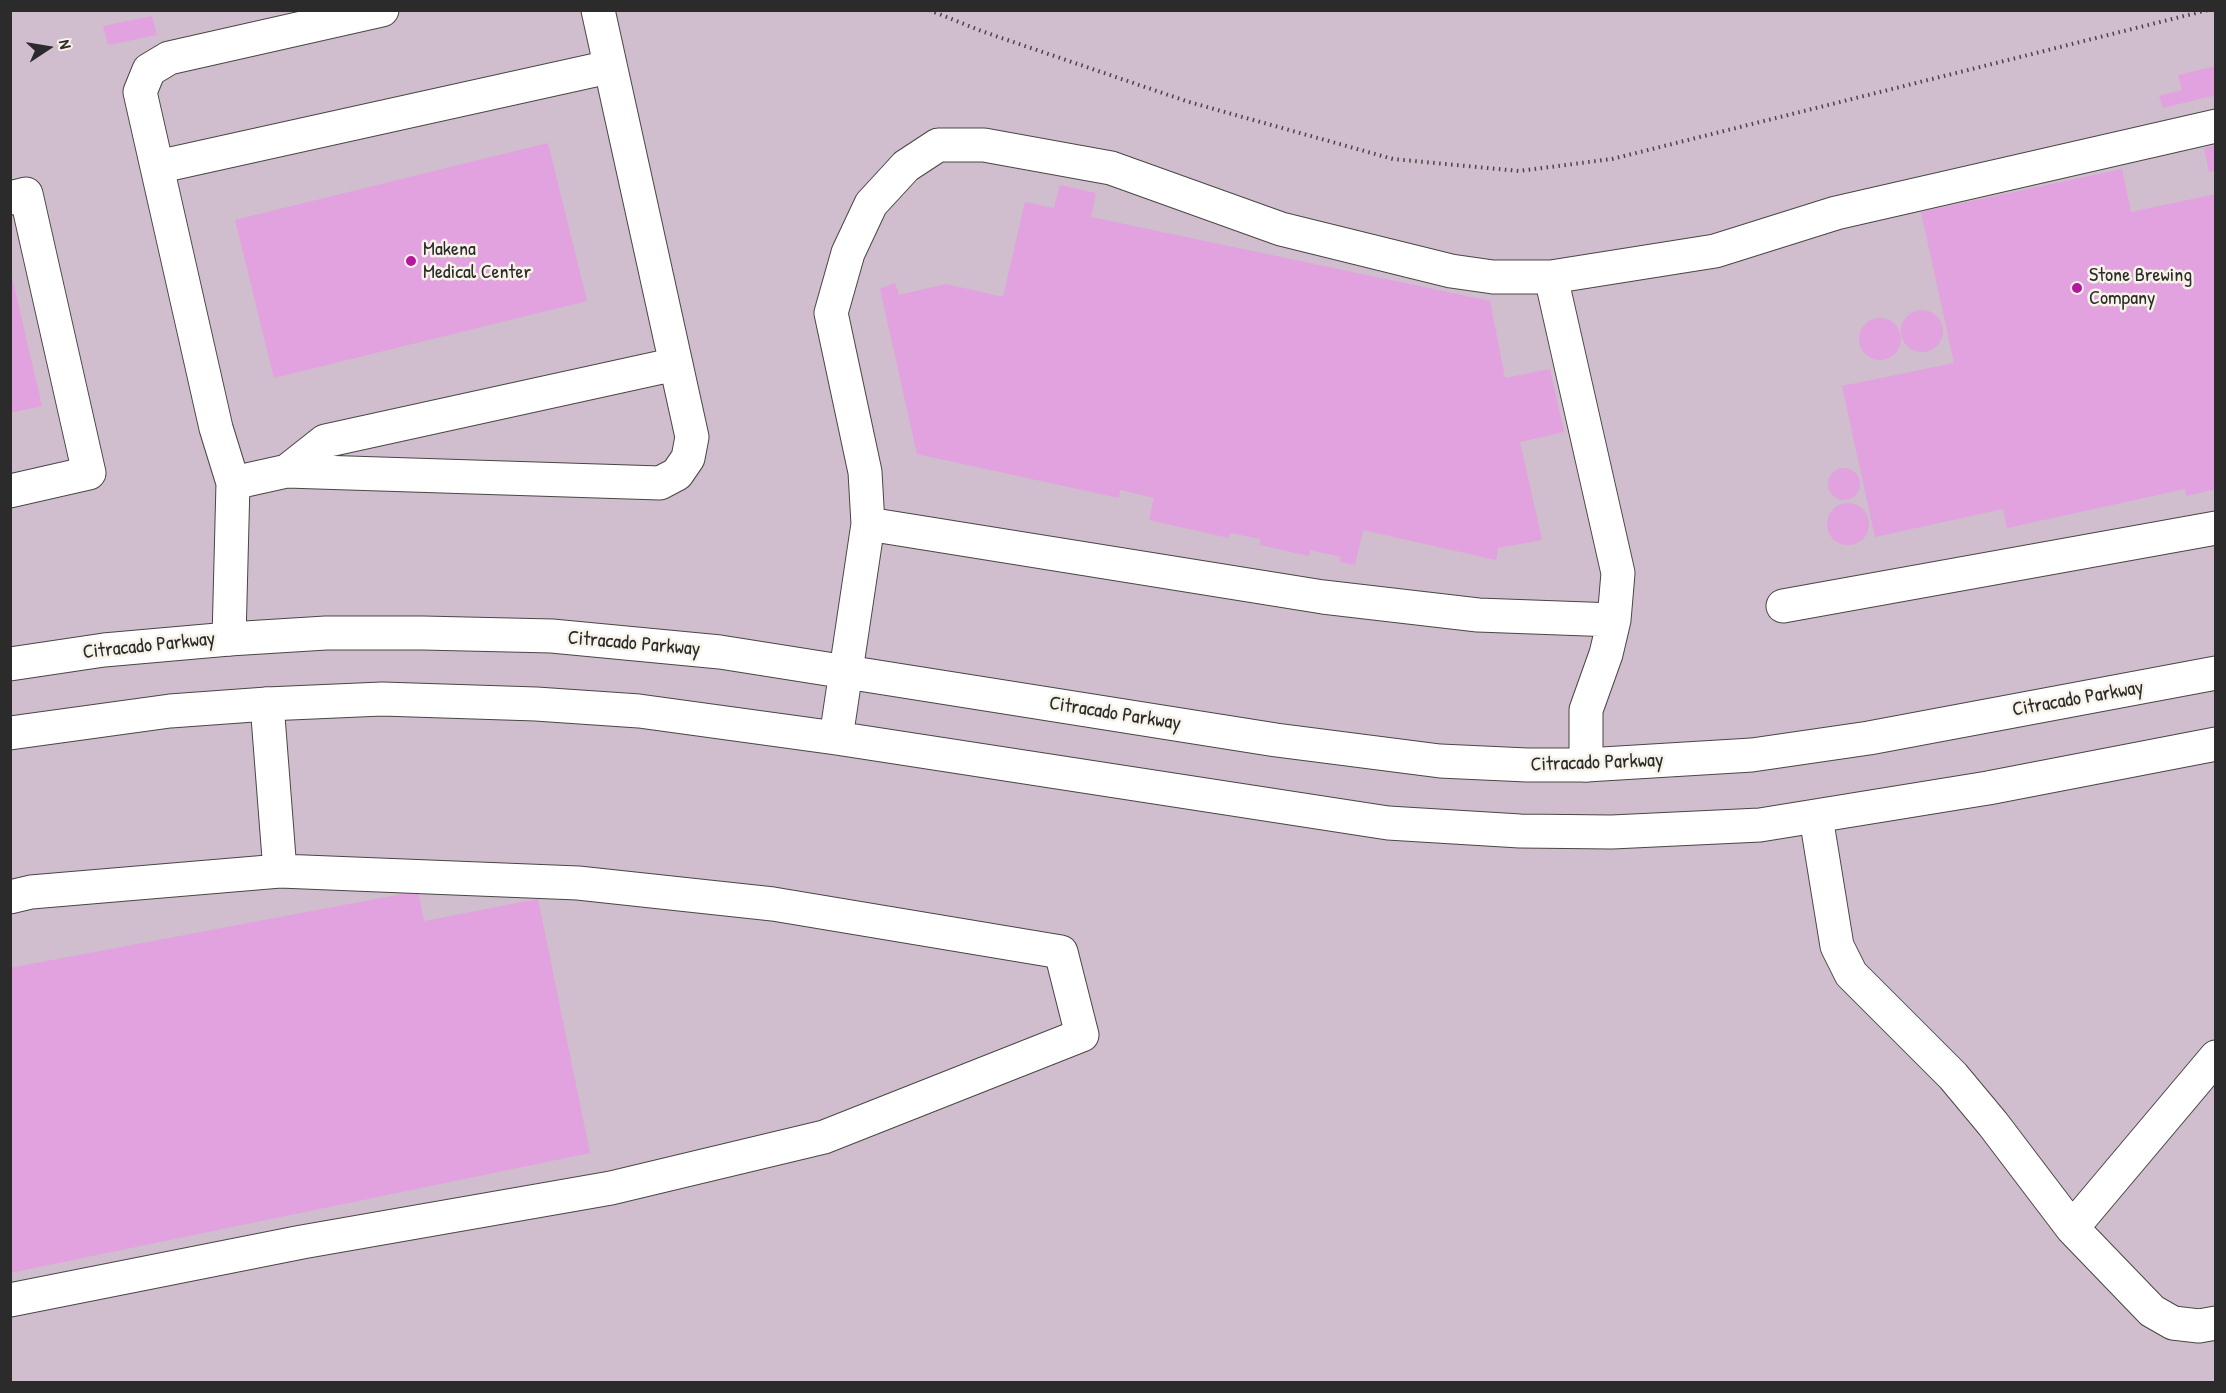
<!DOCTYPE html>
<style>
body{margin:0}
#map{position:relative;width:2226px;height:1393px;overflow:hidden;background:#f1e3c8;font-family:"Patrick Hand",sans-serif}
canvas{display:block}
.frame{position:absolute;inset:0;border:12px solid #2b2b2b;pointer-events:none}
.north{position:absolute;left:18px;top:18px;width:60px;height:60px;-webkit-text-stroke:4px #f7f3e8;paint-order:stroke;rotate:78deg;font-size:16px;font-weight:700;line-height:24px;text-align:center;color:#2b2b2b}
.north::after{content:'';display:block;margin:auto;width:21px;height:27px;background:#2b2b2b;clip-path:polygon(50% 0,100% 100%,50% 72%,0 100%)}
</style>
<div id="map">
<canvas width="2226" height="1393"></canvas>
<div class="frame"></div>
<div class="north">N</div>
</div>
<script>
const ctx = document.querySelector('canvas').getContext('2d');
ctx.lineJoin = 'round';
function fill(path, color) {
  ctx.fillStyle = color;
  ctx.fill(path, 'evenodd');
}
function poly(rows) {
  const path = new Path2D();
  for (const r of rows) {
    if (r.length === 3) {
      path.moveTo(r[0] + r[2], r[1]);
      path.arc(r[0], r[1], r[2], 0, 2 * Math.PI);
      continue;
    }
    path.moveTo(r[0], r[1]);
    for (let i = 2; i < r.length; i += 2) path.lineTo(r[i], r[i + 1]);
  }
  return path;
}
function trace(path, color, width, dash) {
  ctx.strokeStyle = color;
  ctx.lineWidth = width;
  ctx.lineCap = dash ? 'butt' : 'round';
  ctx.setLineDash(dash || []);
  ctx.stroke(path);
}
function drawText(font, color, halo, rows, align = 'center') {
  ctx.font = font + ' "Patrick Hand",sans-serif';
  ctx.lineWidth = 5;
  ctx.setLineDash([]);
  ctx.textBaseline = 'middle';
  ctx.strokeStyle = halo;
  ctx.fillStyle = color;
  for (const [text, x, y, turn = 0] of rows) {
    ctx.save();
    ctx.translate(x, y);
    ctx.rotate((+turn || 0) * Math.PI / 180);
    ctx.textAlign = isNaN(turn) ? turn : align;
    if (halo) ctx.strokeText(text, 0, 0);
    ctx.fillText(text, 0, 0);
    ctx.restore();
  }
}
const industrial = poly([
 [10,11,2215,11,2215,1382,11,1382]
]);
const building = poly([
 [152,16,157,35,108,45,103,26],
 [2216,66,2216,95,2163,108,2159,96,2182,90,2178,75],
 [548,143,587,301,274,378,235,220],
 [2216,145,2216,170,2209,172,2204,148],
 [2122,169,2131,212,2216,194,2216,489,2186,496,2185,489,2007,528,2003,509,1875,537,1842,386,1954,363,1921,212],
 [1060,185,1096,193,1091,217,1490,301,1505,378,1550,369,1564,432,1520,442,1542,540,1498,548,1496,560,1363,530,1355,565,1340,562,1341,557,1310,550,1309,556,1260,545,1261,539,1230,533,1229,538,1149,520,1154,498,1120,490,1119,498,917,454,880,289,895,283,899,295,946,284,1003,297,1025,202,1054,208],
 [10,269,42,406,10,413],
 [1922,331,21],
 [1880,339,21],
 [1844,484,16],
 [1848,524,21],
 [418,891,424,921,538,899,590,1153,10,1273,10,968]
]);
const path = poly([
 [929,10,984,32,1189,102,1393,159,1519,171,1612,159,2208,10]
]);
const minor = poly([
 [157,167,609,67],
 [10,198,26,194,89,473,10,491],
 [1551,277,1715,251,1836,213,2216,126],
 [287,471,325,441,676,364],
 [233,483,287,471,660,483,677,474,688,458,692,437,598,10],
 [868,524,865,472,831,313,848,253,871,204,906,166,938,145,984,145,1111,168,1281,229,1451,271,1493,277,1551,277,1618,573,1614,620,1606,654,1586,710,1586,765],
 [1783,606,2216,528],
 [229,639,233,483,216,428,140,92,149,70,169,58,382,10],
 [846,671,868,524,1323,597,1478,615,1614,620],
 [267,704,280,871],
 [1816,817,1837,946,1851,974,1953,1076,1993,1124,2072,1228,2152,1311,2173,1323,2199,1326,2216,1323],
 [10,897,31,892,280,871,578,883,773,904,1061,952,1082,1035,824,1137,611,1188,302,1242,10,1300],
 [2072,1228,2216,1057]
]);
const major = poly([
 [10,664,104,650,229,639,326,633,423,633,552,636,720,652,1276,740,1440,761,1527,765,1586,765,1752,755,1869,738,2216,673],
 [10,733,170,711,267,704,382,699,536,704,639,711,836,738,1388,823,1520,831,1612,832,1760,825,1988,788,2216,744],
 [836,738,846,671]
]);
const markers = [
 [411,261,6,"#b5179e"],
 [2077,288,6,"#b5179e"]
];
const poiNames = [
 ["Makena",423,250],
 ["Medical Center",423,273],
 ["Stone Brewing",2089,276],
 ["Company",2089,299]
];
const streetNames = [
 ["Citracado Parkway",634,644,5],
 ["Citracado Parkway",149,646,-6],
 ["Citracado Parkway",2078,699,-10],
 ["Citracado Parkway",1115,714,9],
 ["Citracado Parkway",1597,763,-2]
];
fill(industrial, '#d0bdce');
fill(building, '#e1a2df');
trace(minor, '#494743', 35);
trace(major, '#494743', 35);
trace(path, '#494743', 4, [1.5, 4.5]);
trace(minor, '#fff', 33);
trace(major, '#fff', 33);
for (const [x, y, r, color] of markers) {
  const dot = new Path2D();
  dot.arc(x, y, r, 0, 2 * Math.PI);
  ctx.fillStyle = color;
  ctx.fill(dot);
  trace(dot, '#f7f3e8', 2);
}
drawText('20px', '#2b2b2b', '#f7f3e8', poiNames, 'left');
drawText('20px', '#2b2b2b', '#f7f3e8', streetNames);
</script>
